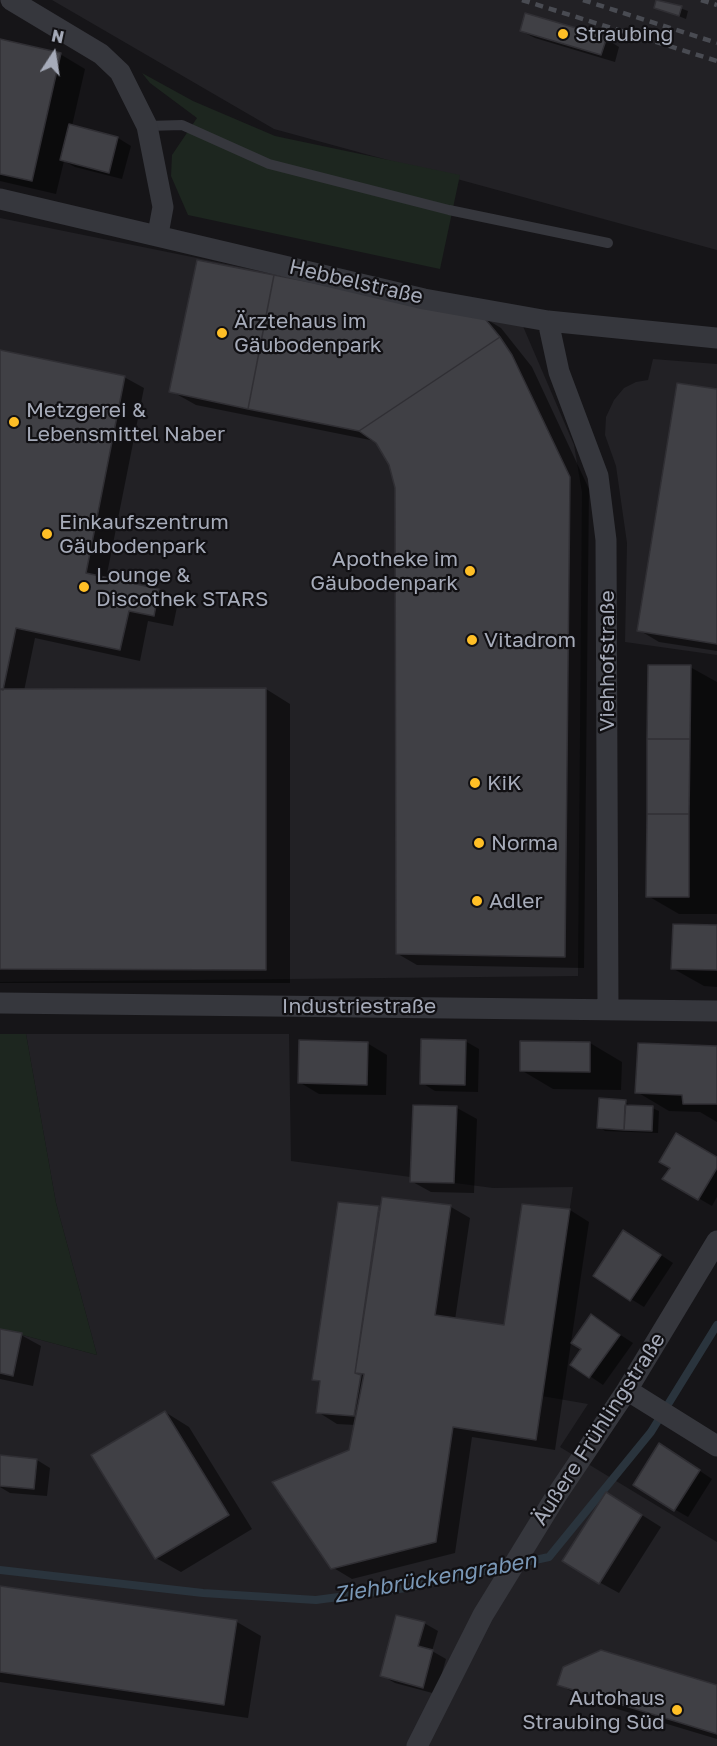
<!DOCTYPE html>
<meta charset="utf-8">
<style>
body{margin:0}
#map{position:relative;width:717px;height:1746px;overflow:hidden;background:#161518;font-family:"Golos Text",sans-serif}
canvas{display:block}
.north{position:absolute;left:24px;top:24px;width:60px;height:60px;-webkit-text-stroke:4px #111013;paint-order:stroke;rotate:12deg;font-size:16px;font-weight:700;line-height:24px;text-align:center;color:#a6abb9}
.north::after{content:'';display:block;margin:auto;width:21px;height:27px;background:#a6abb9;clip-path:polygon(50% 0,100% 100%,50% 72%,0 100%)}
</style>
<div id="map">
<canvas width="717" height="1746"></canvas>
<div class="north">N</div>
</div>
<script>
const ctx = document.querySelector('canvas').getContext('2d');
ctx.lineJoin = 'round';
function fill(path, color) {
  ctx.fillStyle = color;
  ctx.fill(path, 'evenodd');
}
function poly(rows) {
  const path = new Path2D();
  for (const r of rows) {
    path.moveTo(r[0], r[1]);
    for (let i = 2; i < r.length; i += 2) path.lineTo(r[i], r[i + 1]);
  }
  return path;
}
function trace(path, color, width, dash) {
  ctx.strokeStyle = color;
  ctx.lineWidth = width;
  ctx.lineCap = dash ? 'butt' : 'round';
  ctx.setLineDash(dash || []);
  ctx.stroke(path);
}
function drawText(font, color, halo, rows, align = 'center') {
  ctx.font = font + ' "Golos Text",sans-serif';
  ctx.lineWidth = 4.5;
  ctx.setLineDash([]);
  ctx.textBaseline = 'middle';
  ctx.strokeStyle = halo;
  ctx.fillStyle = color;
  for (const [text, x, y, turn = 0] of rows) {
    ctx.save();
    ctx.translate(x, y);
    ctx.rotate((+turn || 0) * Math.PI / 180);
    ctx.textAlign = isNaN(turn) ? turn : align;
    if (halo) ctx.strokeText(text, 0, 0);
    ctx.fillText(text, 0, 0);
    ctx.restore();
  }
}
const built = poly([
 [52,0,717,0,717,250,274,129],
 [0,218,522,324,574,445,582,492,578,976,0,982],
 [653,359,717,364,717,655,625,642,627,543,616,466,605,435,606,417,614,400,624,388,636,382,648,380],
 [26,1034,289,1034,291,1161,493,1188,573,1187,542,1396,588,1404,560,1447,717,1542,717,1746,0,1746,0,1329,97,1355,56,1203]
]);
const green = poly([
 [142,73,193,101,275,136,460,175,440,269,188,215,171,176,172,155,197,118,150,83],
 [0,1034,26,1034,56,1203,97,1355,0,1329]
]);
const shadow = poly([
 [658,0,688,11,686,19,656,7],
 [521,31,606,39,619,47,615,62,535,38],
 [0,41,60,54,85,69,72,126,118,138,131,146,122,179,75,167,64,161,56,194,0,181],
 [481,316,501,328,532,367,589,489,584,968,417,965,398,954,397,488,391,464,375,441,196,405,171,391],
 [0,351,124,377,144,388,106,579,159,590,178,602,173,626,148,621,140,661,35,638,24,691,266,689,290,704,290,983,0,983],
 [717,391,717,651,659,642,639,630],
 [690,667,717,682,717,914,679,914,648,896],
 [717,928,717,987,704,986,672,968],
 [465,1041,479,1049,478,1092,435,1091,422,1083],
 [367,1043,387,1055,386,1095,319,1094,299,1082],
 [590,1043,622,1062,621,1090,553,1089,521,1070],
 [717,1048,717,1122,700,1112,669,1111,637,1092],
 [625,1101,631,1107,652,1108,659,1111,658,1133,605,1131,599,1127],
 [414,1106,457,1108,477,1119,474,1193,431,1192,411,1181],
 [717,1158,717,1197,712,1206,665,1179],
 [383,1199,451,1207,470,1218,455,1320,506,1327,570,1210,589,1222,555,1450,472,1437,455,1553,352,1579,332,1567,355,1425,337,1424,318,1412,321,1383,314,1379,340,1203,382,1208],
 [637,1239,673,1263,644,1307,631,1299],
 [591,1316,633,1343,603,1385,572,1364,583,1349],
 [0,1331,21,1335,41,1346,33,1386,0,1379],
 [165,1412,189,1427,252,1529,181,1572,156,1558],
 [673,1453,712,1479,688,1517,674,1509],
 [0,1456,37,1460,50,1468,47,1496,10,1493,0,1487],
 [626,1505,661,1527,619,1593,599,1582],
 [0,1587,237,1622,261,1636,248,1718,0,1682],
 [424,1623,438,1631,432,1651,446,1659,436,1694,395,1683,381,1675],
 [559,1684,717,1687,717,1739,584,1699]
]);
const stream = poly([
 [0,1570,203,1593,316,1600,406,1588,549,1557,651,1432,717,1325]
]);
const building = poly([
 [656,0,682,6,679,16,654,8,656,0],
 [525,13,607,37,601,55,520,31,525,13],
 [0,39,61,53,32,181,0,174,0,39],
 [69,124,118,137,109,173,60,160,69,124],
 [197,260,274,275,248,409,169,392,197,260],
 [274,275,482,315,500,337,359,431,248,409,274,275],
 [500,337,512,355,570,477,565,957,396,954,395,488,389,465,376,443,359,431,500,337],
 [0,350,125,376,86,573,159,589,154,616,129,611,120,650,16,628,3,690,0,689,0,350],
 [677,383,717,389,717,644,637,631,677,383],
 [648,665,691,665,690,739,647,739,648,665],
 [266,688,266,970,0,969,0,689,266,688],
 [647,739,690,739,689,814,647,814,647,739],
 [647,814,689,814,689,897,646,897,647,814],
 [673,924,717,925,717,970,671,969,673,924],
 [421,1039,466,1040,465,1085,420,1084,421,1039],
 [299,1040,368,1042,367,1085,298,1083,299,1040],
 [520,1041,590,1042,590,1072,520,1071,520,1041],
 [638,1043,717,1046,717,1104,683,1104,682,1095,635,1093,638,1043],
 [599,1098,626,1100,624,1130,597,1128,599,1098],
 [413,1105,457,1106,454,1183,410,1182,413,1105],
 [625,1105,653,1106,652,1131,624,1130,625,1105],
 [676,1133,717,1157,717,1168,698,1200,662,1179,670,1168,659,1162,676,1133],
 [382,1197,451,1205,435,1315,504,1325,522,1204,570,1209,536,1440,453,1427,436,1542,331,1569,272,1482,349,1450,364,1374,355,1373,382,1197],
 [338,1202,379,1206,355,1373,361,1375,354,1416,316,1413,320,1381,312,1380,338,1202],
 [623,1230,661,1255,630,1301,593,1276,623,1230],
 [591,1314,620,1335,589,1378,570,1365,581,1349,571,1343,591,1314],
 [0,1329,22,1333,13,1376,0,1373,0,1329],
 [165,1411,229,1515,155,1559,91,1455,165,1411],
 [659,1443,700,1470,674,1511,633,1485,659,1443],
 [0,1455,37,1459,34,1489,0,1486,0,1455],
 [606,1492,642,1515,599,1584,562,1561,606,1492],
 [0,1586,237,1620,224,1705,0,1672,0,1586],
 [396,1615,425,1622,418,1646,433,1650,423,1688,380,1676,396,1615],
 [601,1650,717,1685,717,1734,557,1685,563,1667,601,1650]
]);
const lane = poly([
 [147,126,182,125,269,164,449,210,608,243]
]);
const street = poly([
 [11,0,101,54,120,72,147,126,163,207,158,234],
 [0,199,424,299,548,321,717,338],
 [548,321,559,372,598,476,606,540,608,1009],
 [0,1003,717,1011],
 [627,1390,717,1446],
 [417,1746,483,1615,556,1496,627,1390,717,1241]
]);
const rail = poly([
 [522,0,717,61],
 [583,0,717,43],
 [701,0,717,5]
]);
const markers = [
 [563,34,6,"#ffbf26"],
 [222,333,6,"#ffbf26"],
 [14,422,6,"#ffbf26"],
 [47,534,6,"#ffbf26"],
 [470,571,6,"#ffbf26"],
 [84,587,6,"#ffbf26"],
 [472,640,6,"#ffbf26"],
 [475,783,6,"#ffbf26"],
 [479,843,6,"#ffbf26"],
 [477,901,6,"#ffbf26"],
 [677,1710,6,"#ffbf26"]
];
const poiNames = [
 ["Straubing",575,34],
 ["Ärztehaus im",234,321],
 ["Gäubodenpark",234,345],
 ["Metzgerei &",26,410],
 ["Lebensmittel Naber",26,434],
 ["Einkaufszentrum",59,522],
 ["Gäubodenpark",59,546],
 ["Apotheke im",458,559,"right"],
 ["Gäubodenpark",458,583,"right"],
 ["Lounge &",96,575],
 ["Discothek STARS",96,599],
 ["Vitadrom",484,640],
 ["KiK",487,783],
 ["Norma",491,843],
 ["Adler",489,901],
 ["Autohaus",665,1698,"right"],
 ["Straubing Süd",665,1722,"right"]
];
const streetNames = [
 ["Hebbelstraße",356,282,13],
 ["Viehhofstraße",607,661,-90],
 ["Industriestraße",359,1006],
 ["Äußere Frühlingstraße",599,1429,-57]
];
const waterNames = [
 ["Ziehbrückengraben",435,1578,-10]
];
fill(built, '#222125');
fill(green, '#1d261f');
fill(shadow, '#0007');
trace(stream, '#2a343d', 8);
fill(building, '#404045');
trace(building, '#302f34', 1.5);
trace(lane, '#36373d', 10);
trace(street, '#36373d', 21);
trace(rail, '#494b52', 4.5, [8, 6]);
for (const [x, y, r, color] of markers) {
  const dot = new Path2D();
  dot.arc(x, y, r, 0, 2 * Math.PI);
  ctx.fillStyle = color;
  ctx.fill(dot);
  trace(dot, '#111013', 2);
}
drawText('21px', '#a6abb9', '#111013', poiNames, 'left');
drawText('21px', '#a6abb9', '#111013', streetNames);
drawText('italic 22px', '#7a98b7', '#111013', waterNames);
</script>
